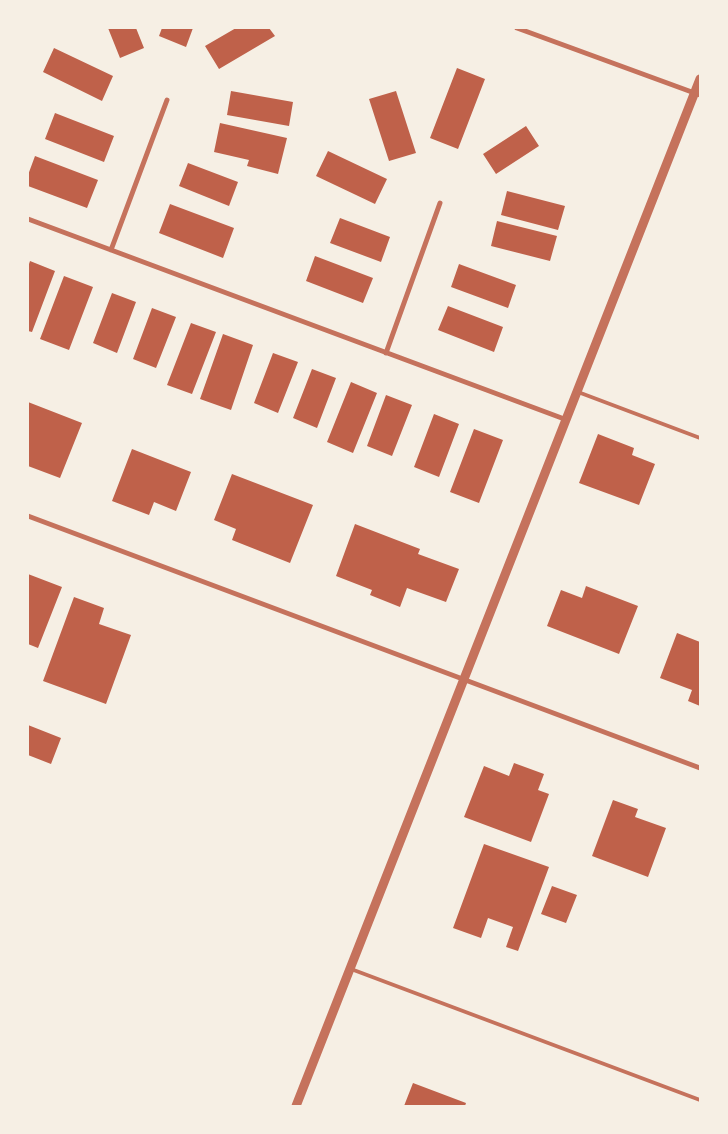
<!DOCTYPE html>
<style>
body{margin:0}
#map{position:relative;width:728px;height:1134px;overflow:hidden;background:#f6efe4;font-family:"Asap Condensed",sans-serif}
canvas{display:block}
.frame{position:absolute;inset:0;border:29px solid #f6efe4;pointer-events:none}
</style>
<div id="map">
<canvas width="728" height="1134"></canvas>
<div class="frame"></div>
</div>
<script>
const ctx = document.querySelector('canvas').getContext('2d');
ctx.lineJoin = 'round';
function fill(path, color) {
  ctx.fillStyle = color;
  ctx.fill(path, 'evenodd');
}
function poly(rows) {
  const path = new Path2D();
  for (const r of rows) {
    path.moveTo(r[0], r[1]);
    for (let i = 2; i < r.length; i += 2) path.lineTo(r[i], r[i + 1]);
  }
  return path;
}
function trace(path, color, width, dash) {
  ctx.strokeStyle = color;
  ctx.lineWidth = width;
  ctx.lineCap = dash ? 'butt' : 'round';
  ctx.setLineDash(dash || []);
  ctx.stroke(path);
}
const building = poly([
 [108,28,136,28,144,48,120,58],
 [162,28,193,28,186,47,159,36],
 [236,28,269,28,275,36,219,69,205,46],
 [54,48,113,76,102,101,43,72],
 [457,68,485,79,458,149,430,138],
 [231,91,293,102,289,126,227,115],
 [396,91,416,153,389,161,369,99],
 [55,113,114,136,104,162,45,139],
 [220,123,287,138,278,174,247,166,249,160,214,152],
 [526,126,539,146,496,174,483,154],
 [328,151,387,179,375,204,316,176],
 [35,156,98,180,87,208,28,186,28,175],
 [188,163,238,182,229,206,179,186],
 [507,191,565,206,558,230,501,215],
 [170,204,234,228,223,258,159,233],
 [340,218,390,237,381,262,330,243],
 [497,221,557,236,550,261,491,246],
 [315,256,373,278,363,303,306,281],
 [30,261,55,271,32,332,28,331,28,267],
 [459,264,516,285,508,308,451,287],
 [64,276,93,287,69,350,40,339],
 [112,293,136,302,117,353,93,343],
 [448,306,503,327,494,352,438,330],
 [152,308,176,317,156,368,133,359],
 [191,323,216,332,192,394,167,385],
 [223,334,253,345,231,410,200,399],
 [273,353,298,362,278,413,254,403],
 [312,369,336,378,317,428,293,418],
 [351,382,377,393,353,453,327,442],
 [386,395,412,405,392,456,367,446],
 [28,402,82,423,60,478,28,466],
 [434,414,459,424,439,477,414,467],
 [474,429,503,440,479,503,450,492],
 [598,434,634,448,632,455,655,464,639,505,579,483],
 [132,449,191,472,176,511,154,502,149,515,112,501],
 [232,474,313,505,290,563,232,540,236,529,214,520],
 [355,524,420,549,418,554,459,569,446,602,407,588,400,607,370,595,372,590,336,576],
 [28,574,62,587,38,648,28,644],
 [586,586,638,606,619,654,547,626,561,590,582,598],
 [74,597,104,608,99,624,131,635,106,704,43,681],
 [677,633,700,642,700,706,688,701,692,690,660,678],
 [28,725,61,738,51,764,28,755],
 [514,763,544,774,538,790,549,794,531,842,464,817,484,766,509,776],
 [613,800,638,809,635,817,666,828,648,877,592,856],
 [484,844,549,867,518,951,506,947,513,927,488,918,481,938,453,928],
 [552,886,577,895,566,923,541,914],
 [413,1083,466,1103,465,1106,404,1106]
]);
const service = poly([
 [578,392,700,438],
 [351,969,700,1100]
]);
const minor = poly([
 [517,28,700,95],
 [28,219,567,420],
 [111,250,167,100],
 [386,353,440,203],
 [28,516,700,768]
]);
const tertiary = poly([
 [296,1106,700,79]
]);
fill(building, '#bf614a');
trace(service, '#c5725c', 4);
trace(minor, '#c5725c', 5);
trace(tertiary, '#c5725c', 9);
</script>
